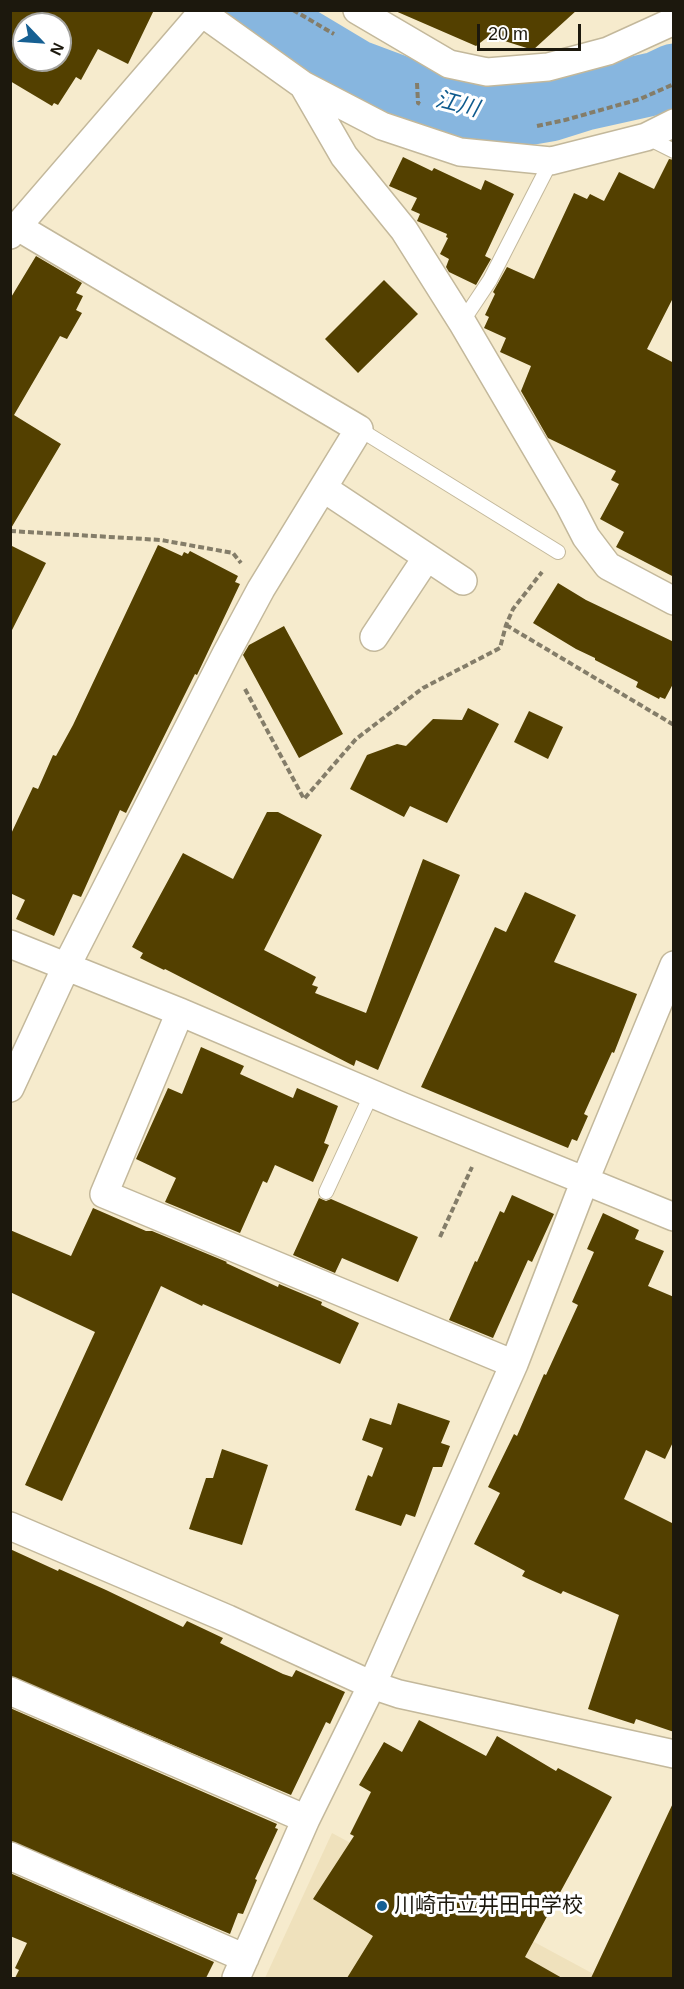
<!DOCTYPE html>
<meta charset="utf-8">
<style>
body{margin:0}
#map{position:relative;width:684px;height:1989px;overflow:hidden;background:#f6ebcd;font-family:Arial,sans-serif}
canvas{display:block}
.frame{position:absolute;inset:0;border:12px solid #1c180d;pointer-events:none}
.north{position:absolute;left:12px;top:12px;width:60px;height:60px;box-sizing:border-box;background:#fff;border:2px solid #a4a39e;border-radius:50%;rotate:115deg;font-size:16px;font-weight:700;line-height:24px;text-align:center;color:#1c180d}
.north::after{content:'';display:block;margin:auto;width:21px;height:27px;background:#166093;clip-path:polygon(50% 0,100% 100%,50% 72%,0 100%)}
.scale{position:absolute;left:477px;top:24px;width:104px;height:27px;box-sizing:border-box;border:3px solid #1c180d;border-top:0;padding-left:8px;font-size:18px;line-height:21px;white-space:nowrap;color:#1c180d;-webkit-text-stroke:4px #fff;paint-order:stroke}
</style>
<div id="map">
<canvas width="684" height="1989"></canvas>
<div class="frame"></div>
<div class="north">N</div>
<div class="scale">20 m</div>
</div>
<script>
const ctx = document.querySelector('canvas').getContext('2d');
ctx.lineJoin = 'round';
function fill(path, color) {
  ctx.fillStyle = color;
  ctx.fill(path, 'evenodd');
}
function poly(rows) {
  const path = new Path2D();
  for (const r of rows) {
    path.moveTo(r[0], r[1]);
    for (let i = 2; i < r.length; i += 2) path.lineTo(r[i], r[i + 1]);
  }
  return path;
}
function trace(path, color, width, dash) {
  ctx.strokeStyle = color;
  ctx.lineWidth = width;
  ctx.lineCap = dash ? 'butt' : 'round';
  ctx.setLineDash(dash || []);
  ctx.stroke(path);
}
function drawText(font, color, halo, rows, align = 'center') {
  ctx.font = font + ' Arial,"Noto Sans JP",sans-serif';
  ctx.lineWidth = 6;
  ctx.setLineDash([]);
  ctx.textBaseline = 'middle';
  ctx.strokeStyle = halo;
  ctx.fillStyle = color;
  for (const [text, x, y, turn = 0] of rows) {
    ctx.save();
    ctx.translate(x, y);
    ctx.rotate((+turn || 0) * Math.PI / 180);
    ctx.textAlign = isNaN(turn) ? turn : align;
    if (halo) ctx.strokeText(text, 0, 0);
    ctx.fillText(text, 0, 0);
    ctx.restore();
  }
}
const built = poly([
 [332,1833,601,1978,265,1978]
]);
const river = poly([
 [257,10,274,22,356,71,423,96,497,115,521,115,550,110,585,99,657,83,674,75]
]);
const building = poly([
 [10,10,154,10,128,64,98,49,81,80,76,77,58,105,54,103,52,106,10,81],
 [24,24,60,24,60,60,24,60],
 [393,10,577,10,533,50,489,36,476,46],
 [403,157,432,171,434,168,481,190,485,180,514,194,485,256,491,259,476,285,449,272,446,267,449,259,440,254,448,238,446,237,447,234,417,221,420,214,411,210,417,198,389,186],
 [669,159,674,160,674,296,647,349,674,363,674,577,616,547,624,532,600,519,619,484,611,480,616,471,548,438,521,391,531,366,500,352,506,338,484,328,489,317,485,315,495,294,493,292,507,267,534,279,574,193,587,199,590,194,604,201,619,172,654,189],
 [36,256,82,283,76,293,83,296,76,310,82,313,67,339,60,336,14,415,61,444,10,530,10,299],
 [384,280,418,314,358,373,325,339],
 [10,545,46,563,10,634],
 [158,545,182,556,184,552,188,554,190,551,238,576,235,582,240,584,197,675,195,674,126,813,120,810,81,897,73,894,54,936,16,919,25,900,10,893,10,836,33,787,38,789,53,755,56,756,73,725],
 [558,583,586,600,674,642,674,682,665,699,660,697,659,699,636,687,638,682,595,660,595,658,576,649,533,623],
 [284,626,343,734,299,758,243,655,249,645],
 [468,708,499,724,447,823,410,806,404,817,350,789,367,755,397,744,406,746,433,719,462,720],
 [529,711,563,727,548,759,514,742],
 [267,812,278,812,322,835,264,950,316,977,312,985,318,987,315,993,366,1013,423,859,460,875,378,1070,356,1060,354,1066,165,969,164,970,140,958,143,953,132,947,183,853,233,879],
 [525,892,576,915,554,962,637,994,614,1053,612,1052,584,1114,588,1116,577,1141,572,1139,568,1148,421,1087,495,927,506,932],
 [201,1047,244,1066,240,1074,293,1098,297,1088,338,1106,324,1143,329,1145,313,1182,275,1165,267,1183,263,1181,240,1233,165,1202,176,1178,136,1159,168,1088,182,1094],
 [512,1195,554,1214,532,1262,528,1260,493,1338,449,1320,475,1261,477,1262,500,1211,504,1213],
 [319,1198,326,1201,331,1199,418,1237,398,1282,342,1258,335,1273,293,1255],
 [93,1208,146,1231,152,1231,227,1262,226,1263,278,1287,279,1284,322,1302,321,1305,359,1323,340,1364,203,1304,202,1306,161,1286,62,1501,25,1485,95,1332,10,1292,10,1230,71,1256],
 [603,1213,639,1230,635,1239,664,1251,648,1286,674,1297,674,1440,665,1459,646,1450,624,1499,674,1524,674,1732,636,1719,634,1724,588,1709,619,1615,563,1591,561,1594,522,1576,525,1571,474,1544,500,1493,488,1487,514,1434,517,1436,544,1374,546,1375,578,1305,572,1302,594,1252,587,1249],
 [398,1403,450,1421,441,1443,450,1446,442,1467,433,1467,415,1517,406,1514,401,1526,355,1510,368,1475,372,1477,383,1448,362,1440,370,1418,391,1425],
 [222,1449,268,1465,242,1545,189,1529,206,1478,213,1478],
 [10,1549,58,1571,59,1569,106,1590,183,1627,187,1621,223,1638,220,1643,283,1674,292,1677,296,1670,345,1692,330,1724,326,1722,291,1795,10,1676],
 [10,1708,277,1824,275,1828,278,1829,255,1879,257,1880,243,1914,238,1913,230,1934,10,1841],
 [419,1720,486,1756,497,1736,556,1771,558,1768,612,1797,525,1957,562,1978,347,1978,373,1936,313,1899,354,1836,350,1834,371,1792,359,1785,384,1742,402,1752],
 [674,1801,674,1978,591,1978],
 [10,1873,214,1962,206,1978,15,1978,19,1970,15,1968,27,1943,10,1936]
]);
const path = poly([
 [293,10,334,34],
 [417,83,418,103,420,104],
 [537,126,565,120,640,99,674,84],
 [10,531,161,540,233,553,241,563],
 [506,625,674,725],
 [245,689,304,799,356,739,423,688,500,648,506,625,513,609,542,572],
 [440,1237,472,1167]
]);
const service = poly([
 [646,137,674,151],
 [462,322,490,280,551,161],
 [359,429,558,552],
 [326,1192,372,1093]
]);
const minor = poly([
 [198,10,303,85,382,126,460,152,551,161,646,137,674,123],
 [357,10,449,64,487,72,548,67,608,51,674,21],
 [303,85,344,156,404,230,462,322,570,506,586,537,608,566,674,601],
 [10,235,204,10],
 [323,488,463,581],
 [374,637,427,557],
 [10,944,180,1012,401,1106,674,1217],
 [180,1012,104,1194,514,1364],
 [10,1088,66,967,226,654,261,589,359,429,18,227],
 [10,1526,228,1619,372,1685,399,1694,674,1754],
 [10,1691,306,1819],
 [10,1856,245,1958],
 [236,1978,306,1819,372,1685,514,1364,585,1180,674,965]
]);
const markers = [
 [382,1906,6,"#166093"]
];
const poiNames = [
 ["川崎市立井田中学校",394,1906]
];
const waterNames = [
 ["江川",457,105,14]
];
fill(built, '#efe1bc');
trace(river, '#87b6df', 63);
fill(building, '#534000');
trace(service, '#c3b89b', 16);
trace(minor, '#c3b89b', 30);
trace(path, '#847d69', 4, [6, 3]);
trace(service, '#fff', 14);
trace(minor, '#fff', 27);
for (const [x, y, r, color] of markers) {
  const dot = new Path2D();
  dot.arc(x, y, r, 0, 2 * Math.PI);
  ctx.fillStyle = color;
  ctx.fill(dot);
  trace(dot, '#fff', 2);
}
drawText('21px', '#1c180d', '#fff', poiNames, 'left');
drawText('italic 22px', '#0f5b8e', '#fff', waterNames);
</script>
